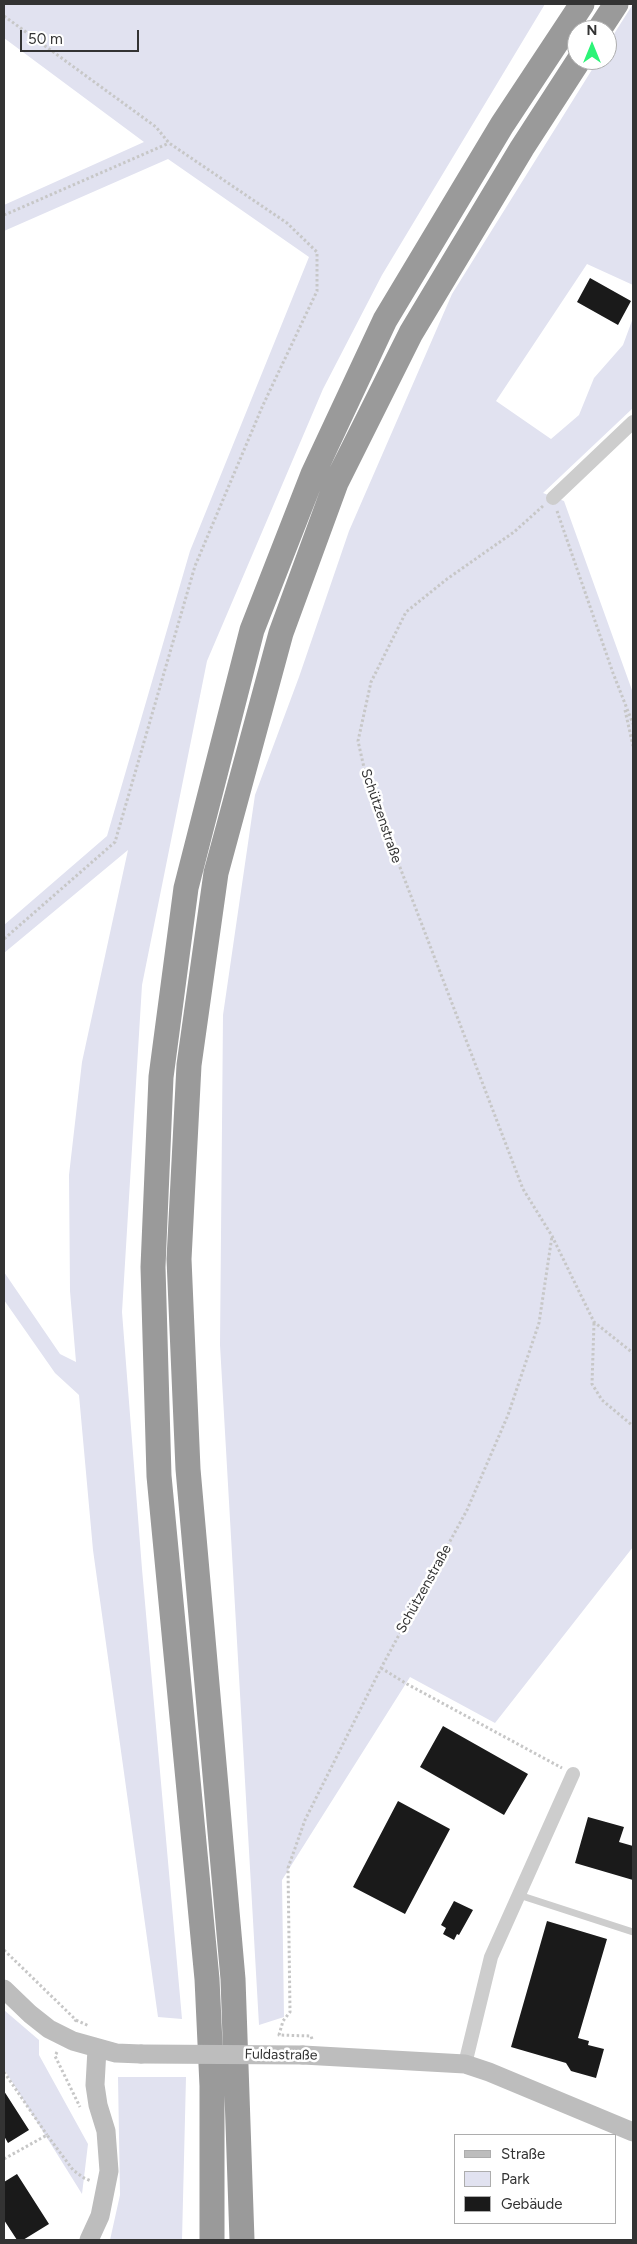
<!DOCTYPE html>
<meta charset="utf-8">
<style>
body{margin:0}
#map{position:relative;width:637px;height:2244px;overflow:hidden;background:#fff;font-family:Figtree,sans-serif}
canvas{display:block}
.frame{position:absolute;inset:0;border:5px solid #333;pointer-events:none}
.legend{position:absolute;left:454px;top:2134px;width:162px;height:90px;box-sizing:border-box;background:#fff;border:1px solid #adadad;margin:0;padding:6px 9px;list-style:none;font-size:15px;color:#333}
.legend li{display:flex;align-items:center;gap:10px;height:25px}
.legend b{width:25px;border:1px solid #adadad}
.north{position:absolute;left:567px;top:20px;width:50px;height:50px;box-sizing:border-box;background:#fff;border:1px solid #adadad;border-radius:50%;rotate:0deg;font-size:14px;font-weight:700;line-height:20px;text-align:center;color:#333}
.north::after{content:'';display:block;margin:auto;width:18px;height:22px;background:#2cf377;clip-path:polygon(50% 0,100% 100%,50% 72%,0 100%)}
.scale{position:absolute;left:20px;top:30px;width:119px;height:22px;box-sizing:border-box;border:2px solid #333;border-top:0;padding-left:6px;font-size:15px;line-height:18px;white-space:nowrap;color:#333;-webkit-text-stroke:4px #fff;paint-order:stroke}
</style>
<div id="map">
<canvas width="637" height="2244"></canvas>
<div class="frame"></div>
<ul class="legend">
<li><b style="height:6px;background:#bdbdbd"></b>Straße</li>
<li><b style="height:14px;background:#e1e2f0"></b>Park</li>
<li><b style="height:14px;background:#1a1a1a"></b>Gebäude</li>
</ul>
<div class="north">N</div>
<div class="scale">50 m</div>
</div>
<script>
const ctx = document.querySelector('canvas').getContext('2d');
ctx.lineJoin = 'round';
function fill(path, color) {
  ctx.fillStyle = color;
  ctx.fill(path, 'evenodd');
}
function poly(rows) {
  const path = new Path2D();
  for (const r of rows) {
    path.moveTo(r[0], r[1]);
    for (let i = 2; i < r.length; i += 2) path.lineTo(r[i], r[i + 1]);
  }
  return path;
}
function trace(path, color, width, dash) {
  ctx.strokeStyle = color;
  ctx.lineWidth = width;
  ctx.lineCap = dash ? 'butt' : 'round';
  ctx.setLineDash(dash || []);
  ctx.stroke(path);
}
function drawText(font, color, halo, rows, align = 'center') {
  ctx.font = font + ' Figtree,sans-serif';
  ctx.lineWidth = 5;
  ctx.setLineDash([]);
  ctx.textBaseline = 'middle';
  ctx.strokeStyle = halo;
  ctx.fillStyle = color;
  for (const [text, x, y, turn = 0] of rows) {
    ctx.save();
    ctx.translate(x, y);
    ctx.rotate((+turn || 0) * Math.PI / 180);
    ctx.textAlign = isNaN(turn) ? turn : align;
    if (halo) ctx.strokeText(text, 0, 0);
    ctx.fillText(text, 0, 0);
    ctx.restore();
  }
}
const green = poly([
 [4,4,545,4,382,275,323,389,207,661,142,985,122,1312,142,1569,182,2019,158,2017,93,1550,79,1395,55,1373,4,1300,4,1272,60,1354,76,1362,70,1291,69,1175,82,1062,128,850,4,953,4,925,107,836,190,551,309,257,168,159,4,231,4,205,144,142,4,38],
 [633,4,633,285,587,264,496,401,551,439,579,415,594,378,623,345,633,318,633,408,543,493,564,501,633,693,633,1547,495,1723,410,1677,282,1880,284,2017,259,2025,220,1345,223,1015,255,795,299,677,349,531,452,294,598,60,607,60,607,45],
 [4,2010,39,2040,39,2055,88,2144,82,2194,4,2069],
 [118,2077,186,2077,182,2240,110,2240,120,2195]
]);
const building = poly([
 [590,278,631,301,618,325,577,302],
 [443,1726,528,1774,504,1815,420,1767],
 [398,1801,450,1829,405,1914,353,1887],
 [588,1817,624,1827,619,1842,633,1846,633,1880,575,1863],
 [454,1901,473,1910,459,1935,457,1934,454,1940,443,1934,446,1928,441,1925],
 [547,1921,607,1939,578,2038,589,2041,588,2045,604,2049,596,2078,571,2071,566,2063,511,2047],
 [4,2091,29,2130,8,2143,4,2136],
 [17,2174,49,2224,23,2240,17,2240,4,2220,4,2182]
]);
const path = poly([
 [4,16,156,127,169,143,287,223,317,252,317,291,263,405,195,566,115,842,4,939],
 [4,215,169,143],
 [543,506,514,532,447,579,406,612,371,682,358,741,367,781,523,1189,552,1236,594,1322,633,1353],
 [557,511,613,673,633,724],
 [625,710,633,746],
 [594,1323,592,1384,602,1400,633,1426],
 [381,1668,407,1684,562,1768],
 [4,1950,76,2020,74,2023],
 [76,2020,89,2026],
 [312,2039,311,2036,279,2035,283,2021,290,2012,288,1868,305,1820,381,1668,467,1510,508,1415,539,1323,552,1236],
 [57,2052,55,2056,80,2107],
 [4,2072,47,2135],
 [4,2159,47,2135,73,2170,84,2178,91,2181]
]);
const lane = poly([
 [519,1895,633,1932]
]);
const street = poly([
 [553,498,633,422],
 [465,2064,491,1957,573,1774]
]);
const secondary = poly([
 [4,1989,30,2014,49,2029,73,2041,116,2053,141,2054],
 [303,2055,465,2064,489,2072,633,2132],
 [89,2240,100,2216,109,2171,106,2131,98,2105,95,2085,97,2049]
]);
const highway = poly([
 [599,30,616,4],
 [212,2240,212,2086,207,1979,159,1476,153,1267,161,1077,186,888,252,630,313,474,385,320,502,125,582,4],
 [242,2240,233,1979,188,1469,179,1259,189,1065,216,873,281,633,336,483,411,333,522,148,579,60]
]);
const secondaryBridge = poly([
 [141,2054,303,2055]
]);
const streetNames = [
 ["Schützenstraße",381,816,71],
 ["Schützenstraße",424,1589,-61],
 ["Fuldastraße",281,2055,1]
];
fill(green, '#e1e2f0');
fill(building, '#1a1a1a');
trace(path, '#c7c7c7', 3, [2.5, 2.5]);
trace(lane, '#cdcdcd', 7);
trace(street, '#cdcdcd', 14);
trace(secondary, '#bdbdbd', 19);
trace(highway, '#9a9a9a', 25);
trace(secondaryBridge, '#bdbdbd', 19);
drawText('14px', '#333', '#fff', streetNames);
</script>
